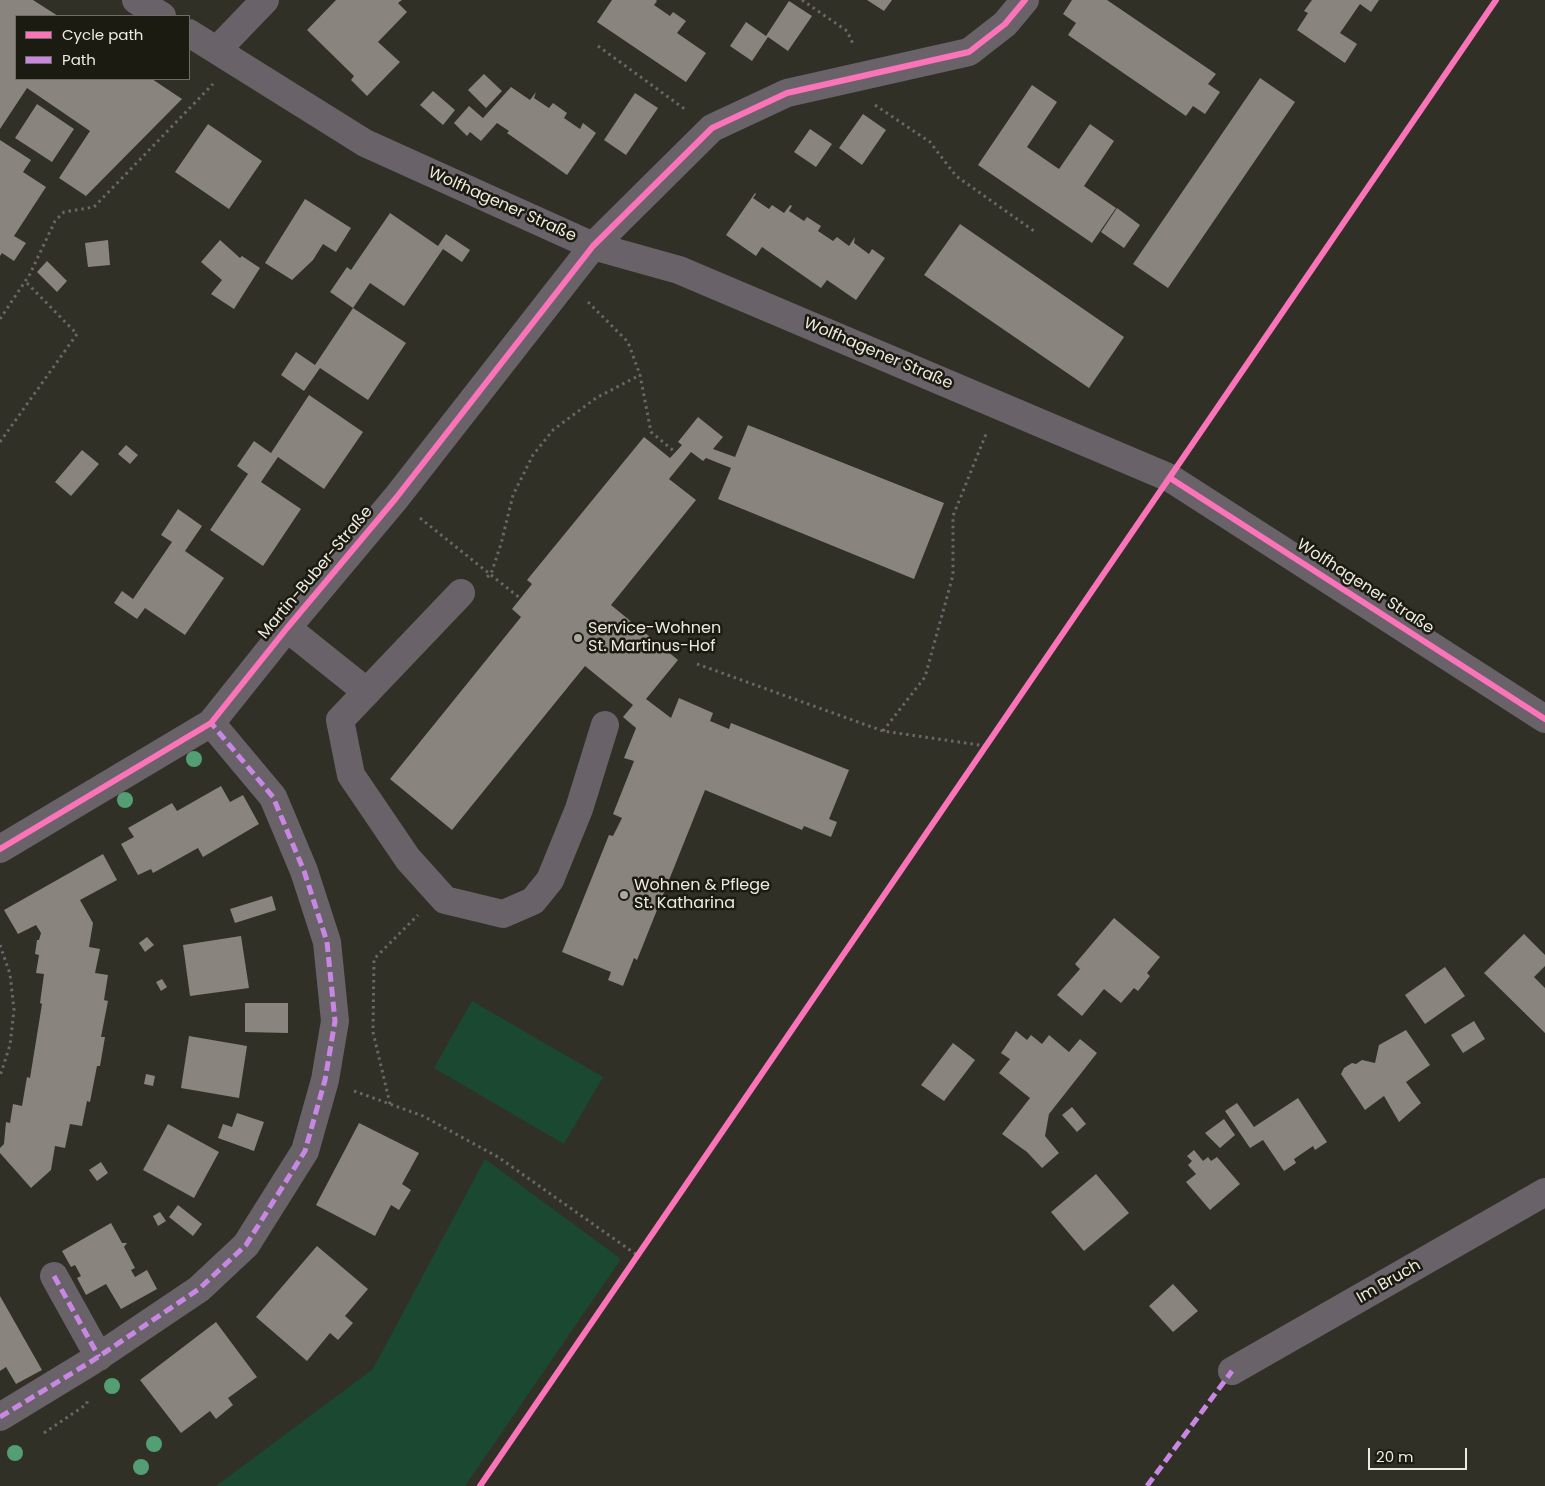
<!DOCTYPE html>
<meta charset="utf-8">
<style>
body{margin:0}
#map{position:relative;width:1545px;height:1486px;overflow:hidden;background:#313026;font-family:Poppins,sans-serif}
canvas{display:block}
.legend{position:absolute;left:15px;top:15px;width:175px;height:65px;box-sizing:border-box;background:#1c1b12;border:1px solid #706e64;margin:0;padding:6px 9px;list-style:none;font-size:15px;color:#edebdf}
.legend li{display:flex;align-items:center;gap:10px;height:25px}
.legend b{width:25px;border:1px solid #706e64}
.scale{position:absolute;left:1368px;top:1448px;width:99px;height:22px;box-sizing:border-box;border:2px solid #edebdf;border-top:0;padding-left:6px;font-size:15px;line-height:18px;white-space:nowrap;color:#edebdf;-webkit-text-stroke:4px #1c1b12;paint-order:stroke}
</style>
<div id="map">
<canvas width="1545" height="1486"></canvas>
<ul class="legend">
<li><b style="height:6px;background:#fb73b8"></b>Cycle path</li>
<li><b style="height:6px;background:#c787e3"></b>Path</li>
</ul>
<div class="scale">20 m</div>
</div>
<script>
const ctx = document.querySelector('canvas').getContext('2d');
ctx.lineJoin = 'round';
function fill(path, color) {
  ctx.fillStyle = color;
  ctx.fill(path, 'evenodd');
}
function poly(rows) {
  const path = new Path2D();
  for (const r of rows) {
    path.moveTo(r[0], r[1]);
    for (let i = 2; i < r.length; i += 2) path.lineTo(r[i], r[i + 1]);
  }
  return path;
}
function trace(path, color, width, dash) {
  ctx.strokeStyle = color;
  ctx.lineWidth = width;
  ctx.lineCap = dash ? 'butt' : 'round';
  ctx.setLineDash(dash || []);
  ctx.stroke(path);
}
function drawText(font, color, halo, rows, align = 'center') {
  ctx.font = font + ' Poppins,sans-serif';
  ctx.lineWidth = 5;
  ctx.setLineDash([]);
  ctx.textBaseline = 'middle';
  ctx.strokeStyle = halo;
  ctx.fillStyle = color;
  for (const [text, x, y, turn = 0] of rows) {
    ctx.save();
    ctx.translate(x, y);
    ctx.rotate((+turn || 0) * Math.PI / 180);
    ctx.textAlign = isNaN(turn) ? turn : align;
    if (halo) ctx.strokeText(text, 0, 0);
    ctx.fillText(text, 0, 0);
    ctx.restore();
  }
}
const green = poly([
 [472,1001,603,1077,564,1144,434,1068],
 [485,1159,621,1259,465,1486,216,1486,373,1369]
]);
const building = poly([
 [0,0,33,0,58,16,16,16,16,79,152,79,182,99,86,196,59,178,90,131,27,88,0,129],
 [336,0,402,0,398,3,407,12,378,42,400,62,367,96,351,80,354,76,307,30],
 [612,0,656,0,657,1,654,5,670,16,673,12,686,21,677,33,706,53,686,82,597,22],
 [867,0,892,0,884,11],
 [1072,0,1107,0,1216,74,1208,84,1220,92,1205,114,1193,106,1186,116,1068,35,1076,23,1063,14],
 [1312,0,1379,0,1371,12,1360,4,1340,33,1357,44,1345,63,1297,30,1308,13,1304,11],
 [789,1,812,16,788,51,768,37,752,61,730,46,746,22,766,36],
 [484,74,502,91,486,108,468,90],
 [1260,78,1295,102,1168,288,1133,264],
 [1032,85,1057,102,1027,147,1059,169,1090,124,1114,141,1084,186,1116,208,1092,243,978,165],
 [511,87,530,100,536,92,534,98,549,108,553,103,567,113,564,118,580,129,583,123,596,133,567,175,507,133,509,131,497,123,481,141,470,132,467,136,454,123,469,106,483,118],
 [433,91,455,110,443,125,420,105],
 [635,93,658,108,626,155,604,140],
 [37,104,74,129,52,162,15,138],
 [863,114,886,130,862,165,839,148],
 [208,124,262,161,229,209,175,172],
 [810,129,832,144,816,167,794,152],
 [0,140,31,160,23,172,46,187,14,236,26,243,14,261,2,253,0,256],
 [755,193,756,194,753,198,769,209,772,205,784,213,790,205,792,206,789,211,804,221,807,217,821,226,818,231,833,241,837,237,849,246,855,237,854,243,869,254,872,249,885,258,856,300,827,280,821,288,762,247,756,256,726,235],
 [305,199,351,228,336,252,323,244,313,260,292,280,265,263],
 [1117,208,1140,225,1124,248,1101,232],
 [390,213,438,246,446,234,470,250,462,262,443,249,404,306,370,283,353,308,406,343,368,400,320,368,304,391,281,375,296,352,315,365,353,308,330,292,347,267,351,270],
 [960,224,1124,337,1089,388,924,275],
 [108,240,110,265,88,267,85,243],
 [220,240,240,258,242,256,260,268,234,309,211,294,222,280,201,262],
 [47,261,67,281,57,292,37,272],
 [309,395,363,432,324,489,278,457,261,482,301,509,263,566,210,530,248,474,237,466,254,441,271,453],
 [698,417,723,437,713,449,735,457,748,425,944,503,914,579,718,499,731,468,706,458,703,461,691,452,669,479,696,500,611,605,678,660,646,699,671,718,679,698,713,713,710,721,729,729,731,723,849,770,829,819,837,822,831,837,804,826,802,830,705,790,637,960,634,958,623,986,608,980,611,972,562,952,609,835,613,836,622,818,613,814,634,761,624,758,636,728,623,717,633,705,585,666,452,830,390,779,521,617,512,609,532,584,527,580,644,437,670,458,682,445,678,442],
 [126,445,138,455,130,464,118,454],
 [82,450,99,464,71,496,55,482],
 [178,509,202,526,185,551,224,578,185,635,145,608,137,619,114,603,122,591,133,599,172,542,161,535],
 [221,786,230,802,243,795,259,824,203,857,198,848,153,873,151,869,138,875,121,844,134,837,128,828,172,803,177,811],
 [103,854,117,880,80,900,93,923,89,947,100,949,95,973,108,975,104,1000,108,1001,101,1037,105,1037,100,1066,97,1066,90,1102,87,1101,82,1126,70,1124,65,1148,55,1146,51,1170,31,1188,0,1153,0,1148,4,1144,6,1122,10,1123,13,1104,22,1106,27,1077,30,1078,42,1004,40,1003,44,974,36,973,39,955,35,954,37,940,39,940,41,933,36,925,18,934,4,910],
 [272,896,276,910,235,923,230,909],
 [1114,918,1160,957,1147,973,1150,976,1138,991,1134,988,1121,1003,1104,989,1082,1016,1057,995,1080,969,1075,964],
 [1524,934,1545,955,1545,966,1534,977,1545,988,1545,1033,1484,973],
 [241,936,249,988,190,996,183,945],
 [147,937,154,945,145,952,139,943],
 [1445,967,1465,996,1425,1024,1405,995],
 [162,979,167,987,161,991,156,982],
 [245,1003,288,1003,288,1033,245,1032],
 [1474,1021,1485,1039,1463,1053,1451,1035],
 [1406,1030,1430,1065,1406,1082,1421,1103,1399,1122,1384,1096,1365,1110,1341,1074,1344,1068,1352,1063,1356,1064,1362,1060,1375,1063,1379,1045],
 [1016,1031,1027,1040,1031,1035,1042,1044,1049,1035,1069,1052,1080,1039,1097,1053,1049,1114,1045,1136,1059,1153,1042,1168,1027,1152,1002,1134,1030,1098,999,1073,1010,1059,1001,1053],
 [189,1036,247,1046,239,1098,181,1088],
 [953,1043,975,1060,944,1101,921,1085],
 [146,1074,155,1076,153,1086,144,1084],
 [1298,1098,1327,1142,1315,1150,1313,1146,1294,1159,1296,1163,1284,1171,1263,1140,1250,1148,1225,1111,1237,1103,1254,1127],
 [1072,1107,1086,1124,1077,1132,1062,1115],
 [237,1113,264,1122,254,1151,218,1138,223,1124,232,1127],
 [1224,1119,1235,1135,1220,1148,1205,1133],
 [359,1123,419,1153,402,1184,411,1190,399,1210,391,1205,375,1236,316,1205],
 [168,1124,219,1152,194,1198,143,1170],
 [1194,1150,1203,1161,1208,1157,1211,1161,1217,1157,1240,1184,1210,1210,1186,1182,1196,1174,1188,1165,1192,1161,1187,1156],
 [101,1162,108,1173,97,1181,89,1170],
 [1096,1174,1129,1213,1084,1251,1051,1212],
 [178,1205,202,1224,193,1236,169,1217],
 [160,1212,166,1221,158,1226,153,1216],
 [111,1223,122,1243,127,1243,124,1247,135,1268,131,1270,135,1277,147,1270,157,1289,121,1309,106,1284,86,1295,77,1278,81,1276,75,1265,71,1267,62,1251],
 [317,1246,368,1289,345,1316,353,1323,338,1340,330,1333,307,1361,256,1317],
 [1173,1284,1198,1311,1173,1332,1149,1306],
 [0,1296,42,1370,16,1384,6,1367,0,1371],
 [216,1322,257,1377,228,1398,233,1405,216,1419,210,1411,181,1433,140,1380]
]);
const path = poly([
 [802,0,847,31,854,46],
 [598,46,686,110],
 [875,105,930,142,956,176,1034,231],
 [588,302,628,342,640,375,651,432,675,452],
 [0,319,30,274,55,221,64,212,94,207,213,84],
 [0,442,77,334,25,281],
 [420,518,521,599],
 [487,577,491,574,501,544,513,495,533,455,553,430,596,398,640,375],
 [697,664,883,731,986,746],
 [883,731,925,677,953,575,953,516,986,434],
 [0,945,10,974,14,1010,10,1045,0,1076],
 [354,1091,423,1116,498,1157,637,1255],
 [390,1104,373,1032,374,959,418,915],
 [44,1433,87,1404,87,1401]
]);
const minor = poly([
 [136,0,162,16],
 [189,33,365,143,593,246,679,270,1170,478,1545,719],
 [217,50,265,0],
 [461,593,340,720,351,775,408,859,445,900,503,914,533,901,550,880,579,809,605,725],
 [287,628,367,692],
 [0,849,211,723,287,628,396,498,593,246,712,128,787,93,969,52,1005,24,1025,0],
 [54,1276,99,1357],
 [1232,1371,1545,1192],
 [0,1417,92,1361,199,1289,246,1245,305,1151,325,1080,335,1021,327,942,304,871,273,797,211,723]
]);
const quiet = poly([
 [54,1276,99,1357],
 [0,1417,92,1361,199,1289,246,1245,305,1151,325,1080,335,1021,327,942,304,871,273,797,211,723],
 [1147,1486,1232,1371]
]);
const cycleway = poly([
 [1170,478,1545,719],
 [0,849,211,723,287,628,396,498,593,246,712,128,787,93,969,52,1005,24,1025,0],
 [480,1486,1496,0]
]);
const trees = [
 [194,759],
 [125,800],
 [112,1386],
 [154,1444],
 [15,1453],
 [141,1467]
];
const markers = [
 [578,638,5,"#abaa9e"],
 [624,895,5,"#abaa9e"]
];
const streetNames = [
 ["Wolfhagener Straße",502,205,24],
 ["Wolfhagener Straße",878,354,23],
 ["Martin-Buber-Straße",316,573,-50],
 ["Wolfhagener Straße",1365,587,33],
 ["Im Bruch",1389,1282,-30]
];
const poiNames = [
 ["Service-Wohnen",588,629],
 ["St. Martinus-Hof",588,647],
 ["Wohnen & Pflege",634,886],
 ["St. Katharina",634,904]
];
fill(green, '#1b4830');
fill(building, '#89847d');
trace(path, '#6c6669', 3, [2.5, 4]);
trace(minor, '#696369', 28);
trace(quiet, '#c787e3', 5, [10, 5]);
trace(cycleway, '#fb73b8', 6);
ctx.fillStyle = '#539e73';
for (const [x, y] of trees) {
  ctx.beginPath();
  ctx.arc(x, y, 8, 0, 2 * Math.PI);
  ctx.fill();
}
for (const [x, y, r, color] of markers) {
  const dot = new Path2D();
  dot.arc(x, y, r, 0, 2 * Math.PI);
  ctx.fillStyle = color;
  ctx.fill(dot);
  trace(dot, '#1c1b12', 2);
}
drawText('16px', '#edebdf', '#1c1b12', streetNames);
drawText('16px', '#edebdf', '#1c1b12', poiNames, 'left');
</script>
